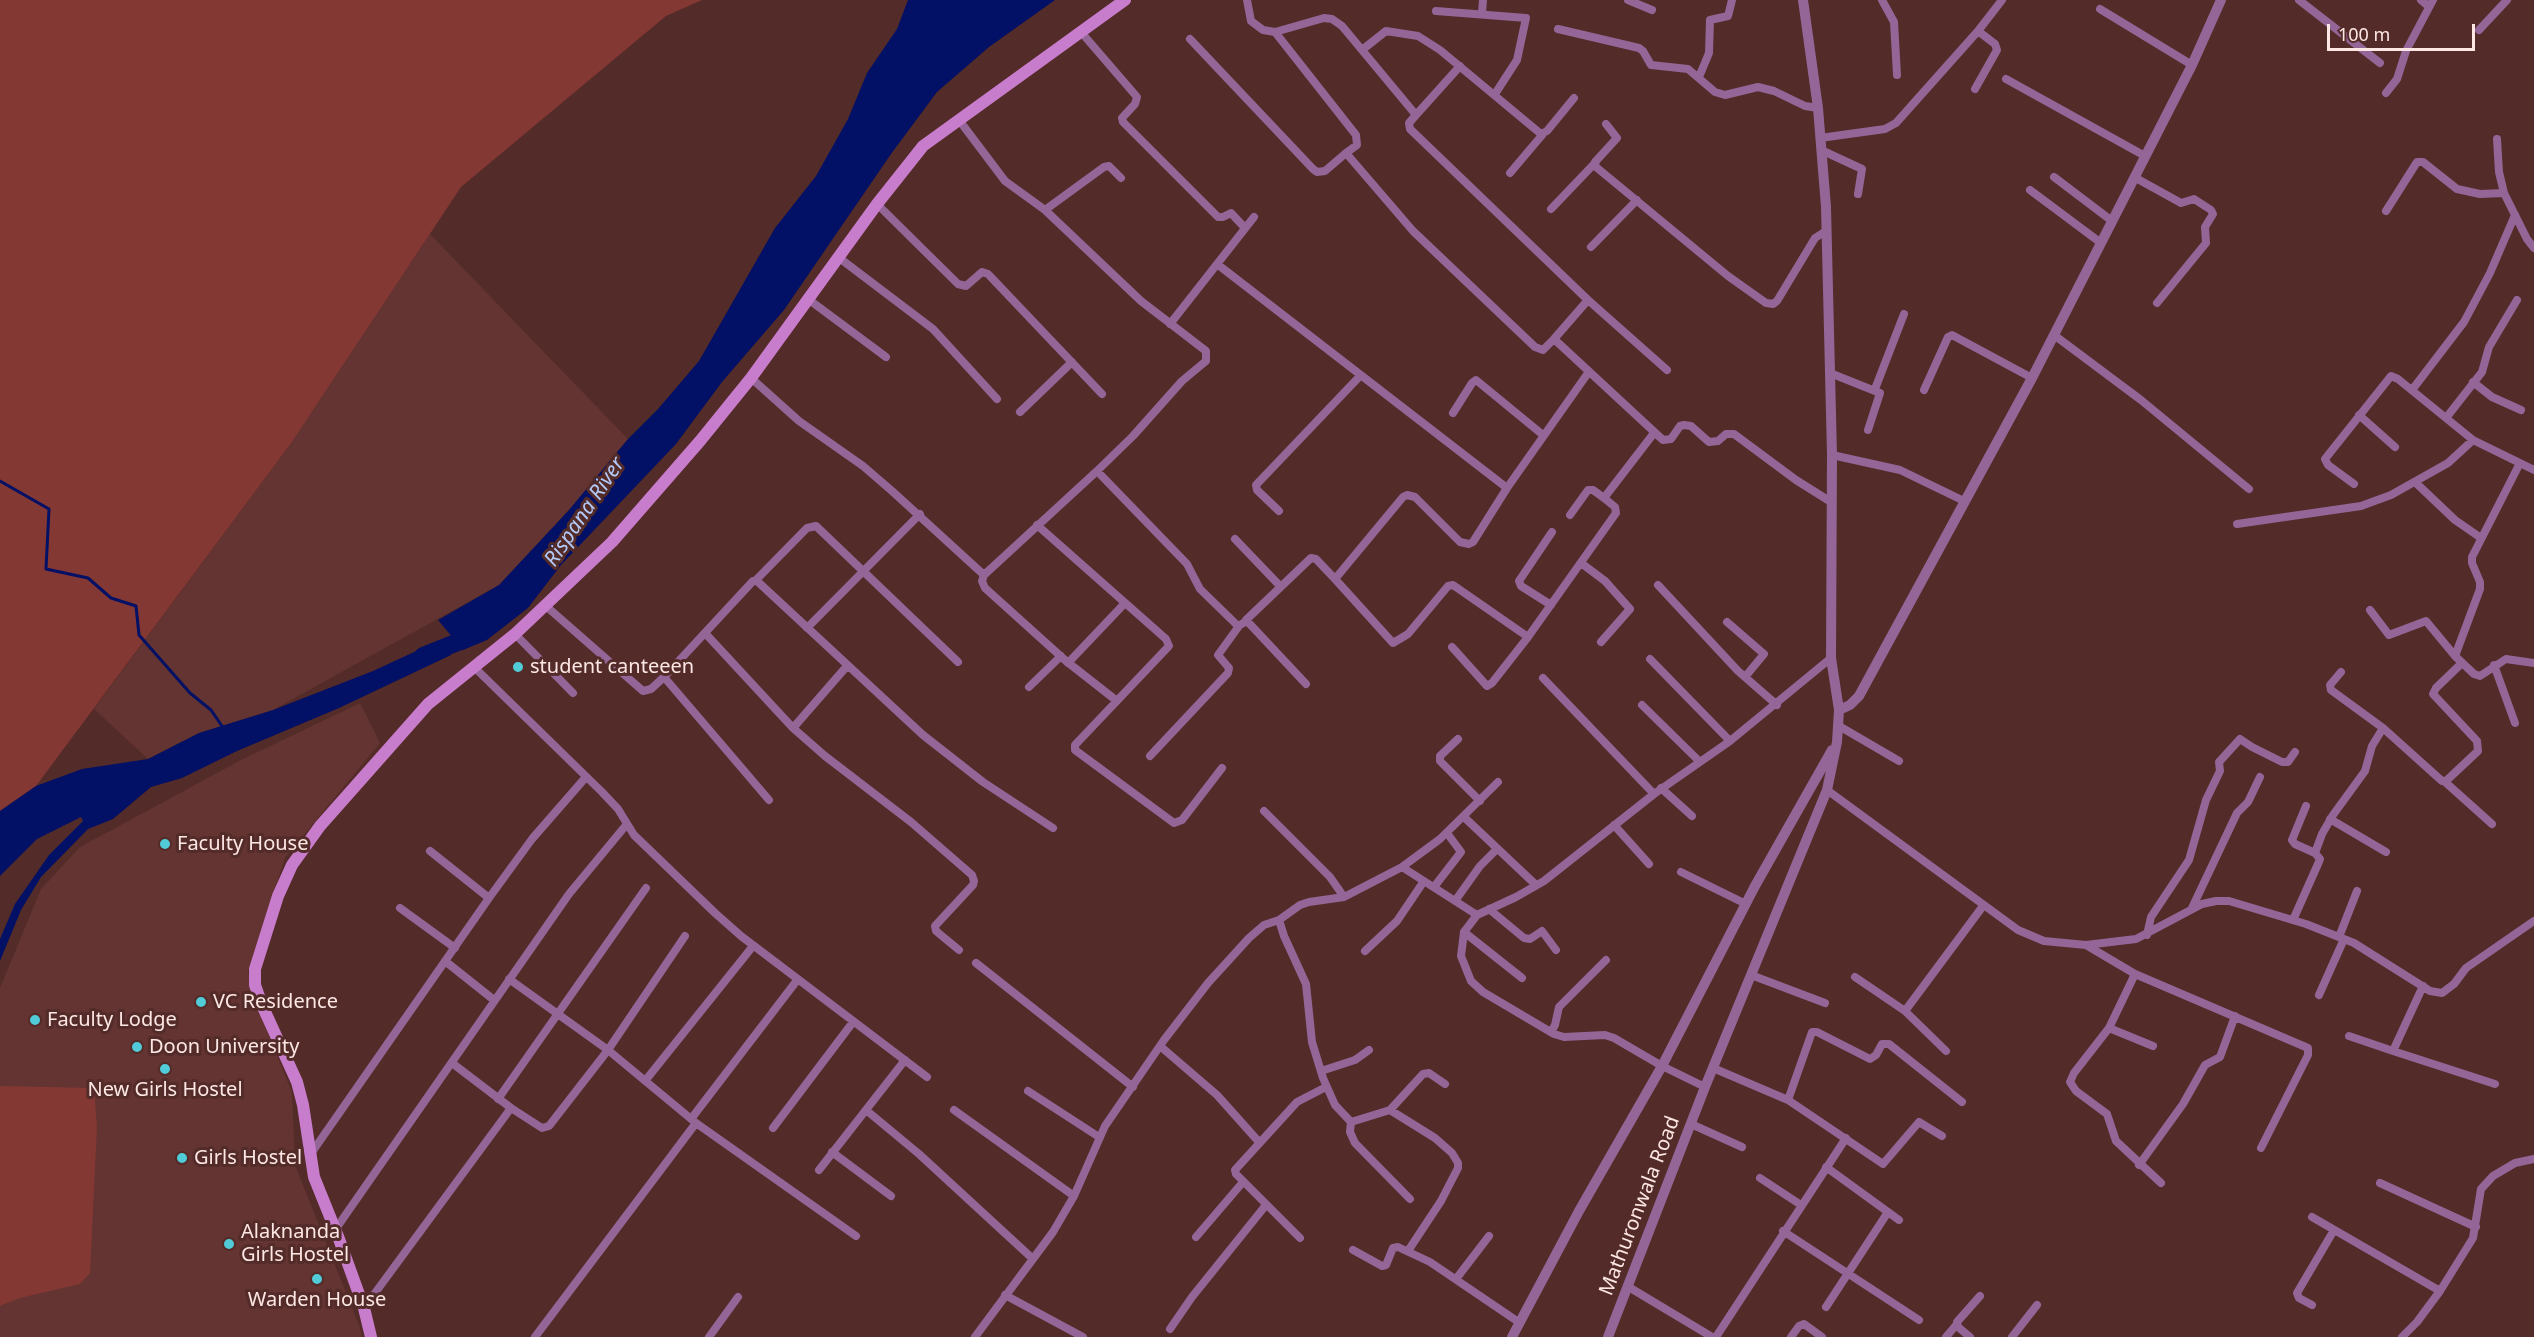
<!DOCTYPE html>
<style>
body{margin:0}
#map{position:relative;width:2534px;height:1337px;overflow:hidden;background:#532b28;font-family:"Noto Sans",sans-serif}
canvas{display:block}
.scale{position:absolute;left:2327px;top:24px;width:148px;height:27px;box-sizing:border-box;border:3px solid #fde7e5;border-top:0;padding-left:8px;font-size:18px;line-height:21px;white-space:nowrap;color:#fde7e5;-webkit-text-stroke:4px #532b28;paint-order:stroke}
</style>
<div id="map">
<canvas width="2534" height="1337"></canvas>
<div class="scale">100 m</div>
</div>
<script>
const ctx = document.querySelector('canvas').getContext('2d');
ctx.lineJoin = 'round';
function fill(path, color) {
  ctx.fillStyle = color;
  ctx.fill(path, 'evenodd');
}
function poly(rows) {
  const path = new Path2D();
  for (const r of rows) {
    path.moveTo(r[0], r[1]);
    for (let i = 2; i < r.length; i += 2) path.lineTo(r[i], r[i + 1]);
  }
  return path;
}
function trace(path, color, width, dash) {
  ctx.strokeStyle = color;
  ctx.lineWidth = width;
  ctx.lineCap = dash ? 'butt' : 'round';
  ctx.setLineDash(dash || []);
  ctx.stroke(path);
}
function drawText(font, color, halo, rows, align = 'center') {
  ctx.font = font + ' "Noto Sans",sans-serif';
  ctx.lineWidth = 6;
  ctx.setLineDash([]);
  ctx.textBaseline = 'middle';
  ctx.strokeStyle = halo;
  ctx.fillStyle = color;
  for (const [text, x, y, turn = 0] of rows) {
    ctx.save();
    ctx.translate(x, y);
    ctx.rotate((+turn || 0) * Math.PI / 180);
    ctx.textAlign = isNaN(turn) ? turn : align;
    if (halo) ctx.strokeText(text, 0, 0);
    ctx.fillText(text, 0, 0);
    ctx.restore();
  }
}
const built = poly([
 [430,234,628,439,569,510,499,585,273,710,199,733,148,759,94,709,292,442],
 [360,703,380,743,285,858,248,972,255,1002,292,1092,295,1165,359,1325,362,1337,0,1337,0,988,41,889,80,847,241,760]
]);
const green = poly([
 [0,0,702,0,666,16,461,187,292,442,36,786,0,811],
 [0,1086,94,1088,97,1127,90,1273,80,1284,20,1298,0,1306]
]);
const water = poly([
 [908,0,1055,0,989,47,937,92,891,154,784,310,722,382,676,444,561,565,528,608,487,640,463,650,438,620,499,585,569,510,628,439,658,409,699,361,775,228,816,176,848,119,867,73,897,29],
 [440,640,451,655,339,708,237,751,182,778,151,787,113,819,88,829,41,877,21,910,0,961,0,939,15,904,49,855,83,821,81,817,37,839,0,876,0,811,36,786,82,769,148,759,199,733,273,710,373,671]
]);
const stream = poly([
 [0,481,49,509,46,569,88,578,111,598,136,606,139,635,190,693,211,710,224,729]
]);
const river = poly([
 [423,656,463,640,476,630]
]);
const minor = poly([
 [1247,0,1251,21,1263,30,1275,32,1356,135,1357,145,1346,153],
 [1628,0,1652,10],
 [1882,0,1894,22,1897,75],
 [2299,0,2380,63],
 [2421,0,2428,6],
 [2100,9,2192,65],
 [1436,11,1526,18,1517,60,1495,94],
 [1482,13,1483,0],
 [1558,29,1639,48,1643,51,1651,65,1688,69,1715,92,1725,95,1758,87,1774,91,1805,106,1818,108],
 [2479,30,2507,0],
 [1081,32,1137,97,1135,104,1122,118,1123,122,1218,217,1223,217,1231,213,1245,228],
 [1275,32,1324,18,1332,19,1342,26,1362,50],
 [1190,39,1313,169,1317,172,1325,171,1346,153,1413,231,1535,347,1543,350,1554,339,1663,440,1671,439,1680,426,1684,425,1691,426,1709,442,1718,441,1726,434,1734,434,1796,480,1831,502],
 [1699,77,1709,53,1710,20,1728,16,1732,0],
 [2006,79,2145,156],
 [1975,89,1997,50,1995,44,1978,31],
 [2386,93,2397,79,2406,51,2433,0],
 [1416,115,1460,66],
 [1606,124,1617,138,1595,162,1596,167,1728,276,1766,303,1773,304,1777,301,1815,238,1826,231],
 [1820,138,1885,129,1896,123,1978,31,2002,0],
 [2497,139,2499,172,2504,193,2527,239,2534,248],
 [1821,150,1862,169,1858,194],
 [1510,173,1543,134],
 [2054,177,2112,221],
 [2134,177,2181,203,2194,199,2211,210,2213,214,2205,227,2206,243,2157,303],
 [2030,190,2101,243],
 [877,204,958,284,966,286,982,272,988,274,1102,394],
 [1551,209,1595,163],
 [1045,210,1104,167,1109,166,1121,178],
 [2386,211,2417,162,2423,162,2457,189,2480,194,2504,193],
 [1591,247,1637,200],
 [838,257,933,329,997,399],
 [1217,264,1507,488],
 [808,299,886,357],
 [1588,300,1667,370],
 [1170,324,1254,217],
 [2054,335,2141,400,2249,489],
 [1554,339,1588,300,1410,129,1409,123,1416,115,1362,50,1386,31,1418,36,1440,50,1541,134,1547,131,1574,98],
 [1830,373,1880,393,1868,430],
 [751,378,799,421,863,466,892,491,984,575,1097,471,1133,436,1182,381,1206,361,1206,351,1141,301,1045,210,1005,181,959,120],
 [2473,382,2492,397,2521,410],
 [1875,389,1904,314],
 [1924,390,1948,337,1952,335,2032,378],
 [2412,390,2464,322,2490,273,2515,215],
 [1020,412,1072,362],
 [1453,413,1472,383,1476,380,1543,435],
 [2359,415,2395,447],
 [2446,418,2482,372,2489,347,2517,300],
 [1832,455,1900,470,1964,501],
 [2520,463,2472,557,2472,563,2480,582,2480,589,2455,656,2474,674,2480,676,2506,659,2534,663],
 [1097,471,1187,564,1200,589,1238,626,1247,621,1306,684],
 [2415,482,2455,520,2481,538],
 [2354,484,2328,465,2325,459,2391,376,2398,379,2473,440],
 [1279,511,1257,490,1256,485,1360,376],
 [1570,515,1588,490,1593,490,1604,498],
 [2237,524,2361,506,2391,495,2448,463,2473,440,2534,470],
 [1037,525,1166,639,1169,646,1075,745,1075,750,1174,823,1182,820,1222,768],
 [1235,539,1280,586],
 [1581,563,1605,581,1630,609,1601,642],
 [984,575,982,581,985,588,1066,661,1117,701],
 [756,580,807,528,816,526,958,662],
 [1658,585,1738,671,1777,705],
 [1551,605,1521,586,1519,581,1552,532],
 [547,607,643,691,651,689,664,677,753,581,757,581,923,735,983,782,1053,828],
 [2370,610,2389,635,2426,621,2455,656],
 [1246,620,1311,558,1316,559,1335,579],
 [1727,622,1764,654,1745,677],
 [807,628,920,514],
 [705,633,793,728,825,756,911,822,972,875,974,881,973,885,935,926,936,931,959,950],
 [515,634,573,693],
 [1528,637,1453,585,1448,586,1408,634,1393,643,1335,579,1403,497,1407,495,1415,497,1460,542,1469,544,1473,542,1507,488,1588,373],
 [1452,647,1487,686,1492,683,1528,637,1616,513,1615,507,1604,498,1654,433],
 [1650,659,1730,741],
 [1068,663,1125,603],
 [2494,665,2515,723],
 [475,668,602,792,618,809,634,835,715,913,741,936,927,1077],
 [2341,672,2330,685,2331,690,2383,728],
 [664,677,769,800],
 [1543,678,1654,794],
 [1029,687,1061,656],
 [1642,705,1700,762],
 [1839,726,1899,761],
 [793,728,847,666],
 [1458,739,1440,756,1440,761,1480,801],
 [1150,756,1228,673,1229,668,1218,655,1239,626],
 [2444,781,2492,824],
 [1661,788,1692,816],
 [1827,790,2018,930,2044,941,2086,945,2136,939,2202,904,2216,901,2229,901,2306,924,2354,943,2430,991,2442,993,2454,984,2466,968,2534,921],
 [2306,806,2292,840,2295,844,2315,853],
 [1264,811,1330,877,1344,897],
 [1464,817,1536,885],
 [2330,819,2386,852],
 [1614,825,1649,864],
 [430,851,489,898,532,839,586,777],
 [1402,867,1440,839,1498,782],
 [1681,872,1746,904],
 [1434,887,1461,852,1447,833],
 [1455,901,1480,866,1497,849],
 [400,908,455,948],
 [2192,908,2237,813,2248,802,2260,777],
 [1489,909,1524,938,1530,939,1542,931,1556,950],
 [1477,915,1464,932,1461,956,1471,981,1483,992,1554,1034,1564,1037,1605,1035,1614,1038,1662,1066,1705,1087],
 [2293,920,2318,864,2320,859,2315,853,2322,834,2333,815,2365,771,2372,746,2383,728,2442,781,2446,781,2478,751,2477,741,2433,694,2436,688,2462,663],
 [1464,932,1522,978],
 [2147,935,2151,917,2189,860,2206,800,2220,771,2219,762,2240,739,2252,747,2282,762,2288,762,2295,752],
 [2339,937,2357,891],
 [2086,945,2135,974,2308,1048,2308,1055,2261,1148],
 [1365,951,1397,921,1424,881],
 [445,961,494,1000],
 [976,963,1133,1087],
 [2135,974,2109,1028,2074,1073,2070,1082,2076,1091,2107,1114,2116,1141,2161,1183],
 [1751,975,1825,1003],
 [1855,977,1905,1011,1946,1051],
 [509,979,608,1050,696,1123,856,1236],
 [2319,995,2344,939],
 [1905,1011,1983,906],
 [2109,1028,2153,1046],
 [1551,1032,1555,1025,1559,1007,1606,960],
 [2349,1036,2393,1051,2423,986],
 [1160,1046,1217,1095,1259,1142],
 [2393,1051,2495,1084],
 [452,1063,511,1108],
 [1713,1068,1788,1100],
 [1321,1071,1355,1060,1369,1050],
 [645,1081,753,946],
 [1028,1091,1099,1137],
 [498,1099,646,888],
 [866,1110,919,1154,1033,1259],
 [954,1110,1074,1196],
 [1390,1110,1423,1074,1429,1073,1445,1084],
 [691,1119,798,979],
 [1351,1122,1350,1132,1355,1143,1410,1199],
 [1691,1124,1742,1147],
 [773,1128,853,1022],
 [1942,1136,1919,1122,1883,1164,1788,1100,1812,1032,1817,1032,1870,1059,1876,1055,1882,1044,1889,1044,1962,1102],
 [832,1152,891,1196],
 [310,1155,489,898],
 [2139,1165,2183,1104,2205,1065,2220,1057,2235,1016],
 [1826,1167,1899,1220],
 [819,1170,905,1060],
 [1760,1178,1801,1205],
 [2380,1183,2476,1227],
 [2312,1217,2440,1291],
 [335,1230,569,894,627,824],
 [1783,1231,1919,1320],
 [1196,1237,1243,1182],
 [1300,1238,1236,1174,1235,1170,1297,1102,1326,1087],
 [1353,1250,1382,1266,1386,1265,1393,1248,1398,1247,1430,1262,1520,1323],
 [1408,1251,1441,1201,1458,1168,1458,1163,1452,1153,1435,1138,1390,1110,1351,1122,1335,1105,1323,1078,1312,1042,1306,984,1284,936,1279,920,1300,905,1309,902,1344,897,1402,867,1477,915,1516,897,1544,881,1654,794,1730,741,1831,658],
 [1456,1279,1489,1236],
 [1627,1286,1712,1337],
 [1005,1295,1083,1337],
 [2312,1305,2299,1298,2297,1293,2334,1230],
 [1826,1307,1888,1212],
 [364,1308,511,1108,542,1128,549,1126,608,1050,685,936],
 [1170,1329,1192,1297,1266,1205],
 [535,1337,696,1123],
 [709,1337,738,1297],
 [975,1337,1053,1232,1074,1196,1105,1126,1164,1040,1208,983,1249,938,1264,925,1279,920],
 [1716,1337,1846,1138],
 [1791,1337,1799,1326,1804,1324,1822,1337],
 [1946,1337,1957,1324],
 [1970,1337,1958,1327,1957,1322,1980,1296],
 [2012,1337,2037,1305],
 [2402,1337,2417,1322,2440,1291,2473,1238,2481,1189,2493,1176,2515,1163,2534,1159]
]);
const tertiary = poly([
 [1839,710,1850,705,1859,696,2032,378,2192,65,2221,0],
 [1512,1337,1579,1211,1662,1066,1755,886,1832,750],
 [1608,1337,1705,1087,1827,790,1837,742,1839,710,1831,658,1832,455,1826,207,1818,108,1803,0]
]);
const secondary = poly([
 [371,1337,364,1308,339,1239,314,1177,303,1105,297,1082,262,1005,255,985,255,969,278,896,292,865,320,826,428,704,515,634,612,542,700,441,751,378,877,204,923,146,1125,0]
]);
const markers = [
 [518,667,6,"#52cbd8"],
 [165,844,6,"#52cbd8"],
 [201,1002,6,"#52cbd8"],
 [35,1020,6,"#52cbd8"],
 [137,1047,6,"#52cbd8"],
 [165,1069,6,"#52cbd8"],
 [182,1158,6,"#52cbd8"],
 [229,1244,6,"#52cbd8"],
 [317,1279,6,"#52cbd8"]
];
const poiNames = [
 ["student canteeen",530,667],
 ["Faculty House",177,844],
 ["VC Residence",213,1002],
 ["Faculty Lodge",47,1020],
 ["Doon University",149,1047],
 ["New Girls Hostel",165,1090,"center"],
 ["Girls Hostel",194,1158],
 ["Alaknanda",241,1232],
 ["Girls Hostel",241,1255],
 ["Warden House",317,1300,"center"]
];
const streetNames = [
 ["Mathuronwala Road",1640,1206,-69]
];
const waterNames = [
 ["Rispana River",585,512,-56]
];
fill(built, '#633431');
fill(green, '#833834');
fill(water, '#021066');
trace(stream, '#021066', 3);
trace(river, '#021066', 18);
trace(minor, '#946597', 8);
trace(tertiary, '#946597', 10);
trace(secondary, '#c87ccc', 12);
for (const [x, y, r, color] of markers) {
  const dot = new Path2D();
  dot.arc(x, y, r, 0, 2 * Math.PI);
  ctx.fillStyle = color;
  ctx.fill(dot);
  trace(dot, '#532b28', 2);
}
drawText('20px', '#fde7e5', '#532b28', poiNames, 'left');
drawText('20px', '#fde7e5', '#532b28', streetNames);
drawText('italic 21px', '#b3caf9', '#532b28', waterNames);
</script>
